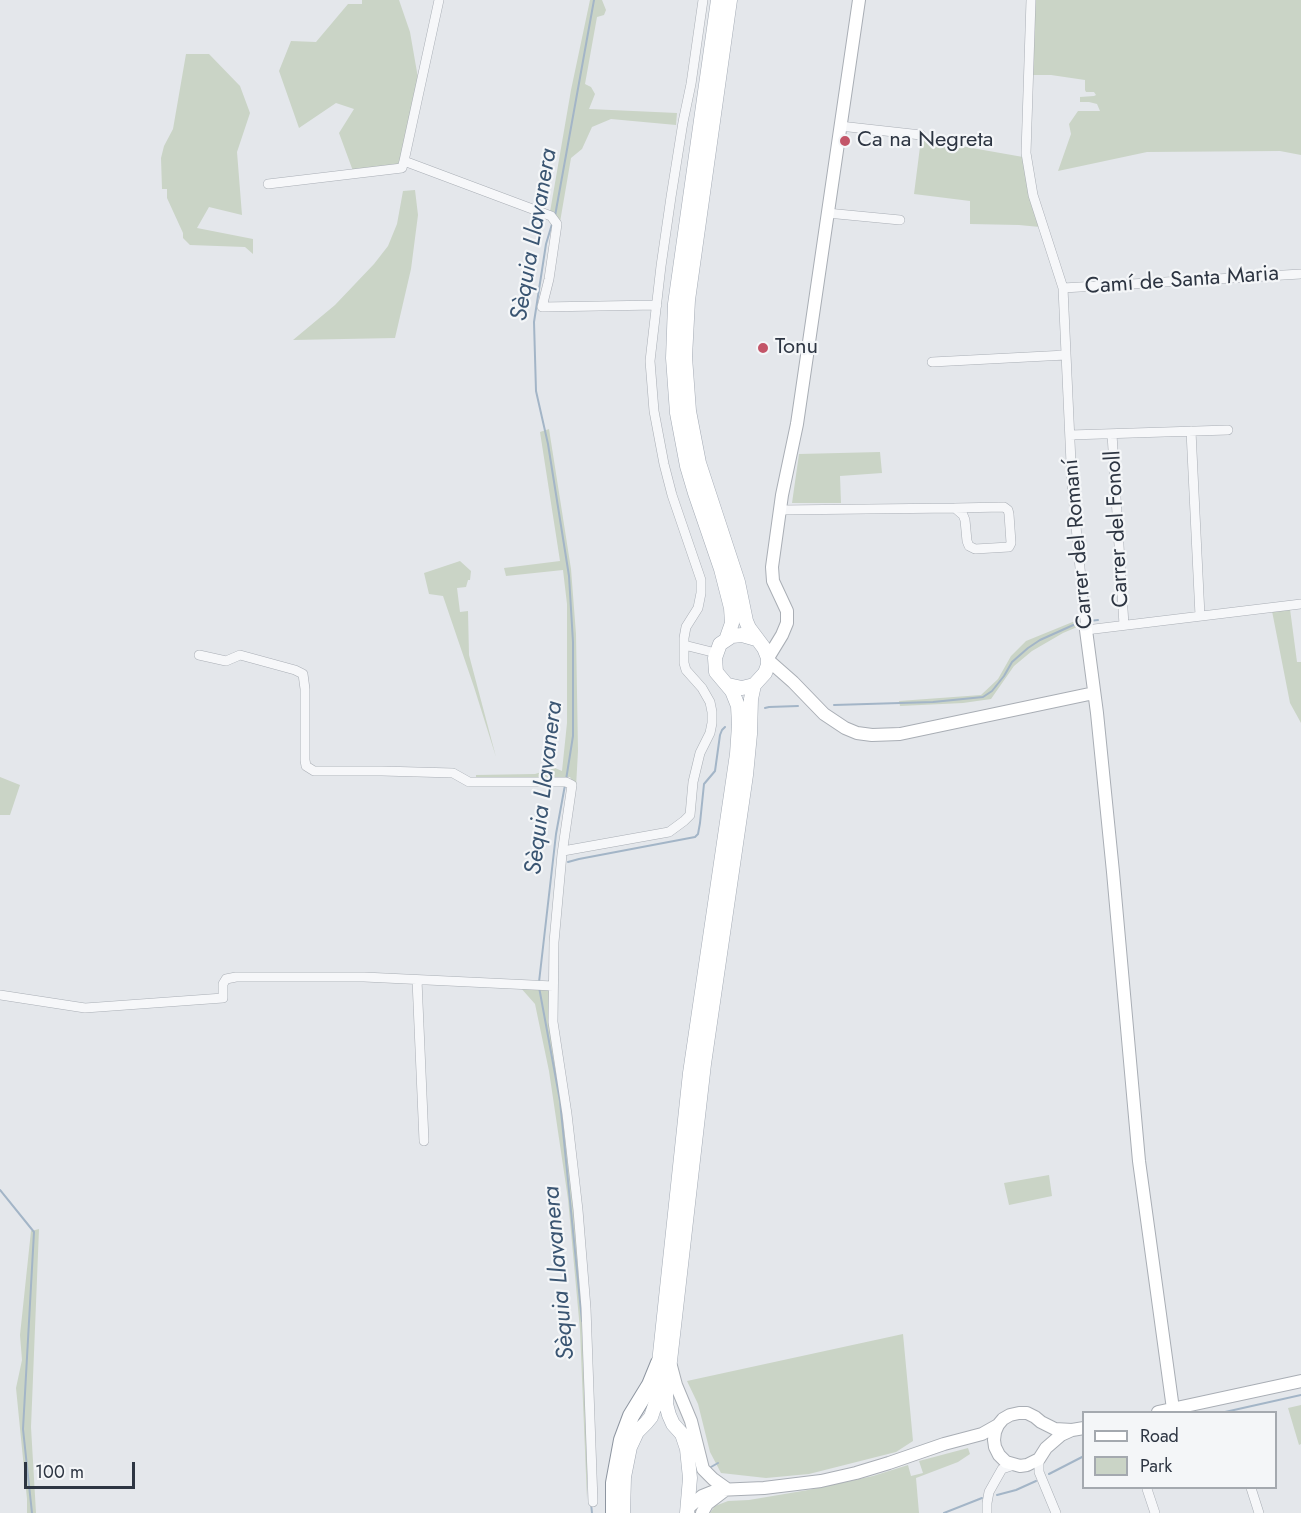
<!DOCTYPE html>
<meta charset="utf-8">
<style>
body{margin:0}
#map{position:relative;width:1301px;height:1513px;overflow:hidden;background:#e4e7eb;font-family:Jost,sans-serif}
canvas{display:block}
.legend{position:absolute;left:1082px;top:1411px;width:195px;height:78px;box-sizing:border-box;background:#f4f6f8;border:2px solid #a4a9af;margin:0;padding:8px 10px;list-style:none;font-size:18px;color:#2d3542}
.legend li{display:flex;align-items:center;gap:12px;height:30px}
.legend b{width:30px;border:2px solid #a4a9af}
.scale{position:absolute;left:24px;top:1462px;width:111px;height:27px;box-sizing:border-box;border:3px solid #2d3542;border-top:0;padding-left:8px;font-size:18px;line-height:21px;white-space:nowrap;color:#2d3542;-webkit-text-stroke:4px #f4f6f8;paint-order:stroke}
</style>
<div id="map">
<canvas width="1301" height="1513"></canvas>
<ul class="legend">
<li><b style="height:8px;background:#fff"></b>Road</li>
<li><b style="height:16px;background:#cad4c6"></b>Park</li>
</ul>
<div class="scale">100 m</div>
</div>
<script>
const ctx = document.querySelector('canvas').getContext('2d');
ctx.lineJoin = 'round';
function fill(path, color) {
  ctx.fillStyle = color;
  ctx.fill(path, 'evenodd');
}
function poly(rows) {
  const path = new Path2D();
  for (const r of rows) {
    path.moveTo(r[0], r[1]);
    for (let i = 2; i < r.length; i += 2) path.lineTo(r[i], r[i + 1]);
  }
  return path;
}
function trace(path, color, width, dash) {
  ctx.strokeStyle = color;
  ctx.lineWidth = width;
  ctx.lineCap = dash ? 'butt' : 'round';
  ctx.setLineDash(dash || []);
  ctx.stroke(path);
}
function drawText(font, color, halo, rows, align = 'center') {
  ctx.font = font + ' Jost,sans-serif';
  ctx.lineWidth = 4.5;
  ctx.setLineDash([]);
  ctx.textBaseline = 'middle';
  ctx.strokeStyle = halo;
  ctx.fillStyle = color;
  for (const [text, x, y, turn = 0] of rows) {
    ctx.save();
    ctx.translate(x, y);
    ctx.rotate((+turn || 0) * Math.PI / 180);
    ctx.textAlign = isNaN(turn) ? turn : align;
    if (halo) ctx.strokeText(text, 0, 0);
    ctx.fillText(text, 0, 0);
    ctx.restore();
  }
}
const green = poly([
 [362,0,399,0,410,32,418,78,400,165,353,171,339,133,354,109,336,103,299,128,279,71,291,41,316,42,348,4,362,4],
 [590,0,602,0,606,10,604,15,597,17,585,84,591,87,595,94,589,109,677,113,676,125,611,119,592,127,582,149,571,158,560,222,550,212,571,90],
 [1033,0,1301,0,1301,155,1280,151,1147,152,1058,171,1071,134,1069,124,1078,111,1100,111,1097,104,1089,102,1080,102,1080,97,1094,96,1096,95,1094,92,1086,92,1085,90,1085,80,1051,75,1031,75],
 [186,54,209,54,240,86,250,113,237,152,242,215,209,207,197,228,253,239,253,254,245,247,190,245,183,238,183,233,167,198,167,189,162,189,161,158,164,146,173,129],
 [921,139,1023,157,1040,227,1019,225,970,224,970,201,914,194],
 [415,190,418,215,411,269,395,338,293,340,335,305,374,264,388,246,397,224,403,191],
 [549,429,571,569,576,634,578,751,576,787,570,777,476,780,476,775,535,774,555,768,562,771,567,723,567,604,563,570,506,576,504,568,560,561,540,432],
 [880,452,882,473,840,476,841,503,792,503,799,454],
 [460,561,471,571,470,580,468,580,466,587,457,588,460,612,468,611,469,655,496,757,474,687,443,596,429,594,424,573],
 [1290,609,1297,662,1301,662,1301,723,1290,703,1272,611],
 [1080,619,1082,625,1063,633,1032,651,1014,666,991,699,963,703,900,706,899,701,981,695,998,679,1011,656,1026,641],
 [0,777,20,785,10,815,0,815],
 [520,987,551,988,576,1214,588,1409,587,1499,580,1330,568,1199,549,1071,535,1004],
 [1049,1175,1052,1196,1009,1205,1004,1183],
 [39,1229,31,1427,36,1513,27,1513,27,1499,16,1388,22,1360,20,1335,31,1231],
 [903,1334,913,1441,896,1452,809,1474,766,1478,721,1473,710,1452,698,1404,687,1381],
 [1301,1405,1301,1444,1299,1445,1288,1408],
 [968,1448,970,1454,958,1462,916,1478,919,1513,710,1513,715,1506,728,1501,749,1500,808,1490,873,1476,908,1465,911,1476,923,1473,919,1461]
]);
const stream = poly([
 [555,216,594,0],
 [552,224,546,244,534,322,536,391,548,444,569,576,573,642,573,736,566,780],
 [1089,621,1098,620],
 [834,705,933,702,983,697,992,691,1004,676,1012,662,1028,648,1040,640,1080,622],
 [765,708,769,707,798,706],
 [568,862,579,859,695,837,698,834,700,823,704,784,715,771,720,735,722,730,725,727],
 [539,982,556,834,565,785],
 [539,987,560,1101,582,1321],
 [0,1190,34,1232,23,1429,32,1513],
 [1225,1412,1301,1395],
 [711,1467,718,1463],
 [1049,1474,1084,1456],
 [997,1495,1016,1490,1036,1481],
 [591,1503,592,1513],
 [944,1513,982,1498]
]);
const street = poly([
 [439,0,404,161,551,216,557,224,549,279,542,307,657,305],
 [1031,0,1026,153,1033,195,1063,288,1072,485,1086,630,1301,604],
 [840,126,921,135],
 [268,184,402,168,404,161],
 [827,213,900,220],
 [1063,288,1301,274],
 [932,362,1066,355],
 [1191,431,1200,616],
 [1112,434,1124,625],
 [1070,435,1228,430],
 [780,510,955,508,1004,507,1008,510,1009,514,1011,543,1009,547,975,549,969,546,967,541,965,520,963,515,955,508],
 [684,645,716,653],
 [199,655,226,661,240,655,295,670,303,674,305,689,305,760,306,766,314,771,382,771,453,773,469,782,566,782,572,785,562,854,554,942,553,1022,567,1114,578,1210,586,1308,593,1502],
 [563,851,669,832,684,821,690,815,693,782,700,753,710,733,712,723,712,712,710,702,702,688,686,670,684,663,684,638,686,627,698,608,701,593,701,580,672,495,664,464,654,411,650,361,661,266,671,197,683,122,691,84,703,0],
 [417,980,424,1141],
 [0,995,85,1008,223,998,223,984,226,979,236,977,364,977,553,986],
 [1039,1459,1039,1472,1056,1513],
 [1251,1488,1259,1513],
 [1147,1489,1155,1513],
 [987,1513,987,1503,989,1492,998,1476,1002,1469,1014,1465]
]);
const secondary = poly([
 [1086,630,1097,713,1113,872,1139,1161,1173,1409],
 [768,658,782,635,787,623,787,611,773,581,772,567,782,495,797,424,859,0],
 [768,660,793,682,824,714,845,728,857,733,872,735,900,734,1094,693],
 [671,1366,676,1385,691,1421,703,1469,713,1479,727,1489],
 [1158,1412,1301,1381],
 [998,1425,995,1432,994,1440,995,1447,999,1455,1006,1462,1020,1466,1027,1465,1039,1459,1046,1448,1061,1435,1072,1430,1084,1428],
 [688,1508,702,1496,717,1490,764,1488,821,1481,856,1473,889,1463,944,1444,982,1434,998,1425,1003,1419,1010,1415,1019,1413,1027,1413,1035,1417,1041,1422,1055,1429,1072,1430],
 [702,1513,707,1504,724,1491]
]);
const primary = poly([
 [718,0,675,304,673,358,677,413,687,466,695,493,721,569,731,608,732,623,726,640],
 [728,685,742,688,754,685,765,673,768,665,768,658,764,648,749,628,746,621,738,582,699,463,689,411,685,357,688,300,730,0],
 [623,1513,624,1477,630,1447,637,1432,646,1423,651,1417,657,1399,659,1363,690,1073,737,754,739,725,738,706,732,691,716,672,715,658,720,644,732,636,742,635,756,639],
 [687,1513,690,1478,687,1449,682,1434,673,1424,669,1415,666,1404,666,1396,704,1064,746,775,750,734,751,699,754,685]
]);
const highway = poly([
 [614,1513,614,1483,622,1440,631,1416,650,1385,659,1363]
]);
const markers = [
 [845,141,6,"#c35568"],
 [763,348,6,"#c35568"]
];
const poiNames = [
 ["Ca na Negreta",857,141],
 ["Tonu",775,348]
];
const streetNames = [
 ["Camí de Santa Maria",1182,281,-4],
 ["Carrer del Fonoll",1118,529,-93],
 ["Carrer del Romaní",1079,544,-95]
];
const waterNames = [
 ["Sèquia Llavanera",535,235,-80],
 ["Sèquia Llavanera",545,788,-83],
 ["Sèquia Llavanera",560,1273,-95]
];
fill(green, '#cad4c6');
trace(stream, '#a3b5c7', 2);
trace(street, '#a9aeb5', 10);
trace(secondary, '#a9aeb5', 14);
trace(primary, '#a4abb5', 15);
trace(highway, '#8d95a0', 18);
trace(street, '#f6f7f9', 9);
trace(secondary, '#fff', 12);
trace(primary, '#fff', 14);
trace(highway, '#fff', 16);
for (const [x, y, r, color] of markers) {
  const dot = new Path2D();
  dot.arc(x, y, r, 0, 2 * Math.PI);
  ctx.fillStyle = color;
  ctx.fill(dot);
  trace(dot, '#f4f6f8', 2);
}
drawText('22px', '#2d3542', '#f4f6f8', poiNames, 'left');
drawText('22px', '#2d3542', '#f4f6f8', streetNames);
drawText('italic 24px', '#3a5572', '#f4f6f8', waterNames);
</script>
